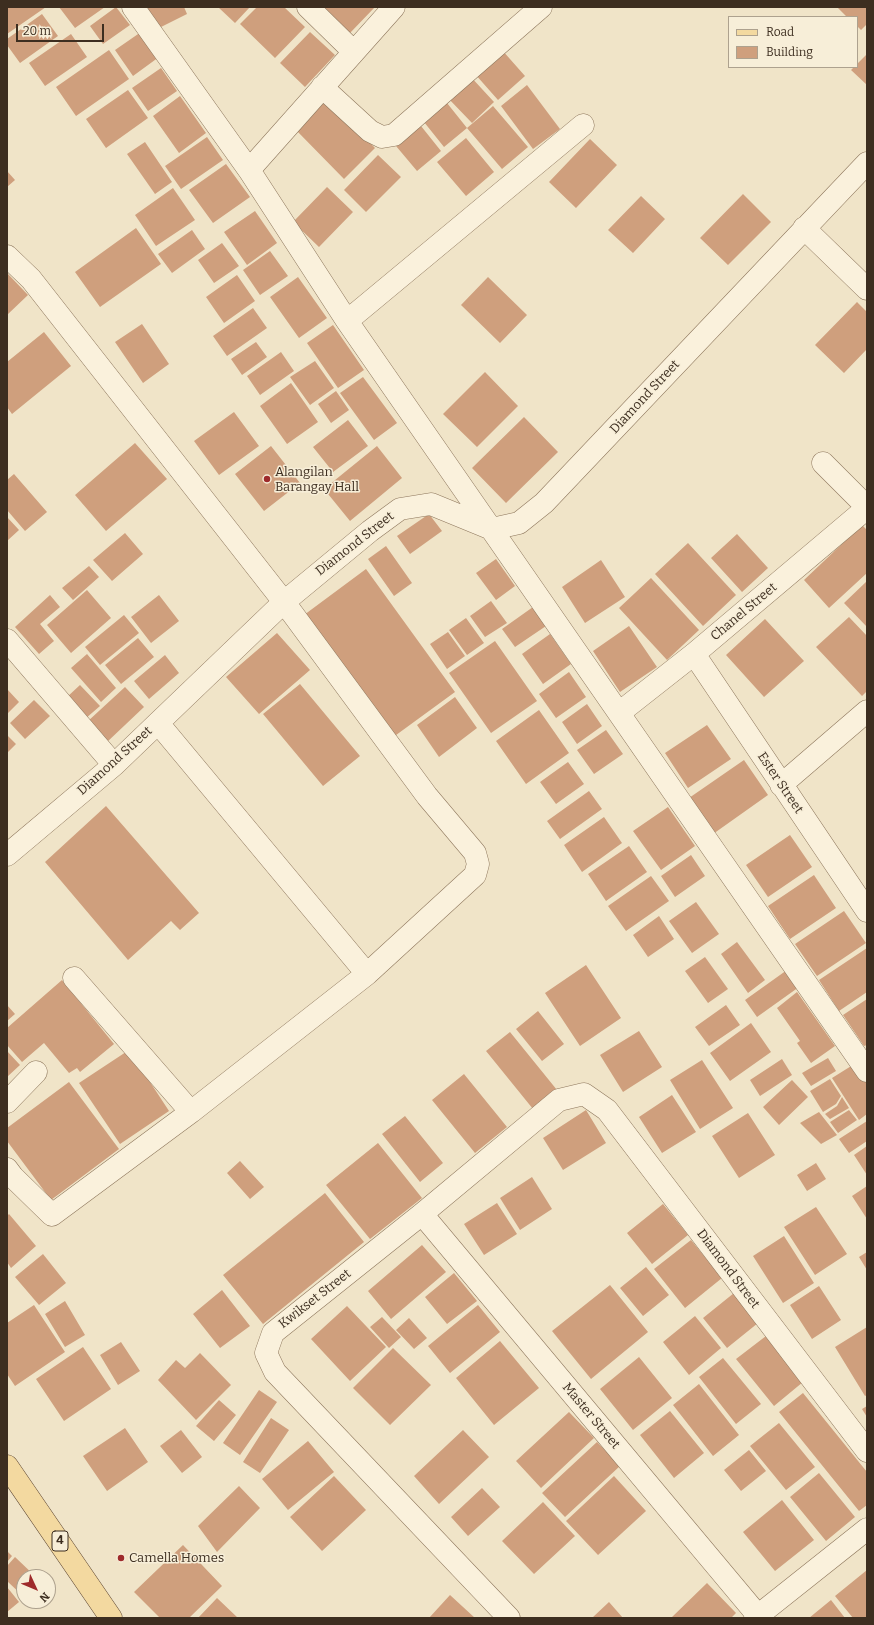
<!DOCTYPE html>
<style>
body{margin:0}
#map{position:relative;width:874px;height:1625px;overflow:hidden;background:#f0e4c8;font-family:Bitter,serif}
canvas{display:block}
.frame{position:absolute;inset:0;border:8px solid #3d2e20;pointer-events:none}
.legend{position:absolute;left:728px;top:16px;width:130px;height:52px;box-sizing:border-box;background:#f7eed8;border:1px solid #ada18e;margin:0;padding:5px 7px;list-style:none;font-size:12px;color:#3d2e20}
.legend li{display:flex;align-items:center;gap:8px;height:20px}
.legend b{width:20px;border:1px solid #ada18e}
.north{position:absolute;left:16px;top:1569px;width:40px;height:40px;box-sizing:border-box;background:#f7eed8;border:1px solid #ada18e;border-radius:50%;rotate:134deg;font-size:11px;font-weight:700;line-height:16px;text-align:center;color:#3d2e20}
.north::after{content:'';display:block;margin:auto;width:14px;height:18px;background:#9e2a2b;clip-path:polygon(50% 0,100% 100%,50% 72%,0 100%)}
.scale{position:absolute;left:16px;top:24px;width:88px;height:18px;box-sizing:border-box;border:2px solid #3d2e20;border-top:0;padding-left:5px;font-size:12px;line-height:14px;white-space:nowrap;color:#3d2e20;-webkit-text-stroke:3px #f7eed8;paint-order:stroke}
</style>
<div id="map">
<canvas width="874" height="1625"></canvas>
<div class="frame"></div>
<ul class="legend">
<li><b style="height:5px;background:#f3d9a0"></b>Road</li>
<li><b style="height:11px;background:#cf9f7d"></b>Building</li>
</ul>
<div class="north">N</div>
<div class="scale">20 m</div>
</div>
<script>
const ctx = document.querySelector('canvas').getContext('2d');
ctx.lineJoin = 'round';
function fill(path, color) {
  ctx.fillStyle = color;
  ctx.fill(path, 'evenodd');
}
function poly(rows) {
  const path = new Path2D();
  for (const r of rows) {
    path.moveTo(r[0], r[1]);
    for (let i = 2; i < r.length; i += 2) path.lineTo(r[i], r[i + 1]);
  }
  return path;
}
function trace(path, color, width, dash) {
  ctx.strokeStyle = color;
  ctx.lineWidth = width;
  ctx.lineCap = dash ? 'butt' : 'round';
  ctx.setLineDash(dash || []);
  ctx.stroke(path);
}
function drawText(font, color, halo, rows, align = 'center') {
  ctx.font = font + ' Bitter,serif';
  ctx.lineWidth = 3;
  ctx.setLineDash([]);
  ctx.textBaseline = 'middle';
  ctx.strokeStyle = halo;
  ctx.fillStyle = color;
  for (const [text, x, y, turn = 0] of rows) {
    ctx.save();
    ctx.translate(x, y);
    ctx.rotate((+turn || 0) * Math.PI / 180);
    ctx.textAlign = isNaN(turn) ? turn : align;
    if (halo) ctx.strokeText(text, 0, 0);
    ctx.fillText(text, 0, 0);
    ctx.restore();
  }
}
const building = poly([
 [7,7,46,7,7,34],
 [59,7,105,7,75,28],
 [116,7,130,25,103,44,90,26],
 [145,7,184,7,187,14,155,30],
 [218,7,250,7,235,23],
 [257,7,284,7,305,27,275,58,240,24],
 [323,7,375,7,350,33],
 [837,7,867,7,867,24,861,30,857,26,857,17,847,17],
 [42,14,58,36,20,63,7,45,7,39],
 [141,32,159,57,133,76,115,50],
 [310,32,335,55,305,87,280,63],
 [71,34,87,57,45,86,29,63],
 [109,50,129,79,76,116,56,87],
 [502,50,525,76,498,100,475,74],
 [867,54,867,85,851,70,854,67,857,67,857,64],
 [161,68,177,91,148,111,132,88],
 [470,76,494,102,472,123,447,97],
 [527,85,560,129,533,149,501,106],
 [128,90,148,118,106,148,86,119],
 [180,96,206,133,179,153,153,116],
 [328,99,375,148,344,179,296,130],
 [447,103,467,128,444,147,424,122],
 [493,106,528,147,502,169,467,128],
 [421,126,441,151,417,171,396,146],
 [207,137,223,160,181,189,165,166],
 [466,138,494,172,466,196,437,162],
 [590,139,617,165,576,208,549,182],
 [145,142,172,182,155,194,127,154],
 [378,155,401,177,366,212,344,190],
 [226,164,250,197,213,223,189,190],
 [7,171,15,180,7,187],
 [327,187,353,212,319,247,293,222],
 [173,188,195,220,156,246,135,215],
 [743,194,771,222,728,265,700,238],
 [641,196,665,219,633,253,608,230],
 [255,211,277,243,247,265,224,232],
 [136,228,161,264,100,307,75,272],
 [192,230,205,249,172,273,158,254],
 [222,243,239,266,214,283,198,260],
 [270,251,288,276,260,295,243,270],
 [7,273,28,295,7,315],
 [237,275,255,301,224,323,206,297],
 [298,277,327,318,299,338,270,297],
 [488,277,527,315,500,343,461,305],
 [857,302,867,312,867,349,844,373,815,345],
 [253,308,267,328,227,356,213,336],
 [142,324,169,364,143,383,115,342],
 [333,325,364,370,338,388,307,343],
 [44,332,71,366,12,414,7,407,7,362],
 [256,342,267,357,242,375,231,359],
 [281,352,294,371,260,395,247,376],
 [315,361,334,388,310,405,290,377],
 [485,372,518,406,477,447,443,414],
 [363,377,397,423,374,440,340,393],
 [291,383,318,422,287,444,260,406],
 [336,391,349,410,331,423,318,404],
 [234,412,259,446,219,475,194,441],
 [524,417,558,452,506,503,472,468],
 [348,420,368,446,333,472,313,447],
 [135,443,167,479,106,531,75,495],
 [271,446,300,483,264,511,235,474],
 [377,446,402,478,350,521,324,489],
 [14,474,47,512,25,531,7,510,7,480],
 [429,514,442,531,410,554,397,536],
 [7,517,19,530,7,541],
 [862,525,867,530,867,573,829,608,804,580],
 [125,533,143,554,112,581,93,560],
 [737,534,768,568,742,592,711,558],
 [688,543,736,595,703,626,655,574],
 [386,546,412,583,394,596,368,559],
 [496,559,515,586,496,600,476,573],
 [601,560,625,597,585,623,562,587],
 [89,566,99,577,73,600,62,588],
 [366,569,455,692,392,738,304,615],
 [651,578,699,630,667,660,619,608],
 [867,581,867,627,844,603],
 [87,590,111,618,71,653,47,625],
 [50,595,60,607,40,624,54,641,39,654,15,627],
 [159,595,179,621,151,643,131,617],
 [491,601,507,623,485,637,470,616],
 [533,607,546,626,515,647,502,629],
 [124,615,139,633,100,665,85,647],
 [849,617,867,636,867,691,862,696,816,647],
 [466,618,484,643,467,655,449,630],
 [765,619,804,661,764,697,726,655],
 [629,626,657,667,620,692,593,651],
 [448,632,465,656,447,669,430,644],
 [277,633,310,670,259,714,226,677],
 [550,634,571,664,543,684,522,654],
 [138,638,154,657,121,684,105,665],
 [495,641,537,701,491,733,449,673],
 [87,654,116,688,101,702,71,668],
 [165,655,179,673,149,699,134,681],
 [569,672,586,697,556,718,539,694],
 [300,684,360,756,323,786,263,714],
 [80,685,100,706,85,719,66,698],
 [125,687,144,707,106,743,87,722],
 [7,689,19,702,7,714],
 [455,697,477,728,439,757,417,725],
 [34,700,50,716,25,739,10,723],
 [587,704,602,726,577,744,562,722],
 [539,710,569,753,526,784,496,741],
 [707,725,731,759,688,788,665,753],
 [606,730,623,754,594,774,577,750],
 [7,735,16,744,7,753],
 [744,760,768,795,713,834,689,798],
 [568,762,584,784,556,804,540,782],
 [589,791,602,809,560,839,547,821],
 [106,806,199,913,180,930,171,921,128,960,45,862],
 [668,807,695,846,661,870,633,831],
 [604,817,622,843,582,872,564,845],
 [790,835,812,867,768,897,746,865],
 [629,846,647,872,606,901,588,874],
 [691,855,705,876,675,897,661,876],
 [814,875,836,908,790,939,768,906],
 [651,876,669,901,626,931,608,906],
 [696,902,719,934,692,953,669,921],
 [844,911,866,943,817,976,795,944],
 [659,916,674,939,648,957,633,935],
 [737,942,765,980,748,993,721,954],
 [867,948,867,992,839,1011,819,980],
 [705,957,728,989,708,1003,685,971],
 [586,965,621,1018,580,1046,545,993],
 [787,970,799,987,757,1017,745,1000],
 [62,980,114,1044,80,1072,77,1068,69,1073,44,1043,22,1062,7,1045,7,1028],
 [797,992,835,1046,811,1063,797,1043,800,1041,777,1008],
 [867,999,867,1045,864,1046,843,1015],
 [7,1005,15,1014,7,1021],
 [726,1005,740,1025,709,1046,695,1027],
 [538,1011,564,1044,542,1061,516,1029],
 [751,1023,771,1052,730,1081,710,1053],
 [639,1031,662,1067,623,1092,600,1055],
 [510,1032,557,1090,533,1109,486,1051],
 [129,1050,169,1111,120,1144,79,1083],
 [7,1051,20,1065,7,1077],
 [828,1058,836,1071,811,1086,802,1073],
 [782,1059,792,1075,760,1096,750,1080],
 [702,1060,733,1108,700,1129,670,1080],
 [856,1063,867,1081,867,1114,859,1120,832,1078],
 [464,1074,507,1127,475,1153,432,1100],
 [830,1079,841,1096,836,1104,823,1112,810,1091],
 [792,1080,808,1097,779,1125,763,1107],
 [69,1082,119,1149,51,1200,7,1141,7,1128],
 [672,1095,696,1132,662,1153,639,1117],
 [842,1097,849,1108,830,1119,825,1114,837,1106],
 [586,1110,606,1143,563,1170,543,1138],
 [849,1110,857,1120,838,1133,830,1122],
 [819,1112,837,1135,821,1144,800,1123],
 [748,1113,775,1155,739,1178,712,1136],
 [405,1116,443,1163,420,1182,382,1134],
 [867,1121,867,1141,849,1153,839,1139],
 [378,1143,422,1198,370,1239,326,1185],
 [867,1146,867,1175,854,1155],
 [240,1161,264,1187,250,1199,227,1173],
 [816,1163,826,1179,807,1191,797,1175],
 [532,1177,552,1209,520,1230,500,1198],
 [867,1186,867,1219,852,1196],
 [325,1193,364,1242,263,1324,223,1275],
 [497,1203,517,1234,484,1255,464,1224],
 [663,1204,688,1235,652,1264,627,1233],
 [816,1207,847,1254,815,1275,784,1227],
 [9,1214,36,1246,11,1268,7,1262,7,1216],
 [784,1236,814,1283,783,1303,753,1256],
 [691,1240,722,1278,685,1308,654,1269],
 [422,1245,446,1272,391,1319,368,1291],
 [867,1252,867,1270,859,1257],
 [43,1254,66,1283,39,1305,15,1277],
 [646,1267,669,1295,643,1316,620,1288],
 [454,1273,477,1301,447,1324,425,1297],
 [610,1285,648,1332,591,1379,552,1331],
 [819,1286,841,1320,812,1339,790,1305],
 [222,1290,250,1326,220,1348,193,1314],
 [734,1293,758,1323,727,1348,703,1318],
 [65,1301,85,1335,65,1347,45,1314],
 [34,1305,65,1352,15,1386,7,1374,7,1323],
 [478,1305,500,1332,450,1373,428,1346],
 [347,1306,386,1347,350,1381,311,1339],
 [695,1316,721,1348,689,1375,663,1342],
 [382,1317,401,1337,389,1348,370,1327],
 [409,1318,427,1338,414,1349,396,1330],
 [867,1327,867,1395,865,1396,835,1347],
 [766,1336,803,1382,774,1406,736,1359],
 [500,1341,539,1388,494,1425,456,1378],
 [121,1342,140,1371,118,1385,100,1355],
 [83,1347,111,1389,64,1421,36,1379],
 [393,1348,431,1385,390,1425,353,1388],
 [200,1353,231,1385,196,1420,158,1380,176,1360,185,1368],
 [639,1357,672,1398,633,1430,600,1389],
 [723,1358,761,1404,736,1424,699,1377],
 [699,1384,739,1435,713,1456,673,1405],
 [259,1390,277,1402,240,1455,223,1443],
 [803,1393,867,1472,867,1505,859,1511,779,1412],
 [219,1400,236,1415,214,1441,196,1426],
 [867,1406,867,1417,862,1409],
 [670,1411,704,1453,674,1478,640,1435],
 [569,1412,594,1438,541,1488,516,1461],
 [271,1418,289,1430,260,1473,243,1462],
 [779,1423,815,1467,786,1490,750,1446],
 [125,1428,148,1462,107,1491,83,1456],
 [181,1430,202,1457,182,1473,160,1446],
 [463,1430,489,1457,439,1504,414,1476],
 [308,1441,334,1472,288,1510,262,1479],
 [597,1442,620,1466,565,1517,542,1493],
 [749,1450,766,1471,741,1491,724,1470],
 [819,1473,855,1517,826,1541,790,1497],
 [334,1476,366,1510,322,1551,290,1517],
 [614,1476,646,1511,598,1555,566,1521],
 [239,1486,260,1508,217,1552,198,1526],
 [482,1488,500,1507,468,1536,451,1517],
 [782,1500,814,1540,775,1571,743,1532],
 [543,1502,575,1536,534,1574,502,1541],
 [183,1545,222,1586,189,1618,160,1618,134,1592],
 [7,1551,12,1556,7,1562],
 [15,1557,36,1577,24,1577,24,1597,7,1581,7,1566],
 [867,1570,867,1618,853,1618,835,1596],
 [707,1583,736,1613,731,1618,671,1618],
 [7,1587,19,1602,7,1612],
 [450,1595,475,1618,429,1618],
 [217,1598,238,1618,198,1618],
 [831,1600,845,1618,809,1618],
 [609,1602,623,1618,592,1618]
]);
const minor = poly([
 [133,7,249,170,347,321,867,1071],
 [308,7,354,52],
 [322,87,370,131,382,137,394,135,541,7],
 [249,170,394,7],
 [804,228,867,289],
 [7,256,31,279,284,602,427,796,475,853,478,864,475,875,367,974,191,1112,52,1215,13,1177,7,1169],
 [347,321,583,125],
 [823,463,867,507],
 [7,640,114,765],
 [694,654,867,911],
 [619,713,694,654,867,508],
 [158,723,367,974],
 [781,785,867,711],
 [7,855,114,765,284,602,370,531,400,509,431,504,492,529,519,523,544,503,867,163],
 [74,978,191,1112],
 [7,1102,36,1072],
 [422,1214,760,1618],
 [509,1618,275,1372,266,1353,273,1333,422,1214,559,1100,584,1094,607,1110,867,1451],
 [755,1618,867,1529]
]);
const major = poly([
 [7,1466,111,1618]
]);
const markers = [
 [267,479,4,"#9e2a2b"],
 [121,1558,4,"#9e2a2b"]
];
const shields = [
 [60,1541,16]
];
const shieldNames = [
 ["4",60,1541]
];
const streetNames = [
 ["Diamond Street",645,397,-47],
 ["Diamond Street",355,544,-38],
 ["Chanel Street",744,612,-40],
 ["Diamond Street",115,761,-42],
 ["Ester Street",780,783,56],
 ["Diamond Street",728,1269,53],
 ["Kwikset Street",315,1299,-38],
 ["Master Street",591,1416,50]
];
const poiNames = [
 ["Alangilan",275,472],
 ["Barangay Hall",275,487],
 ["Camella Homes",129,1558]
];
fill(building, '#cf9f7d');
trace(minor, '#8d765c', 23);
trace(major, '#5b4430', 23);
trace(minor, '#faf1dc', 22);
trace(major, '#f3d9a0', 22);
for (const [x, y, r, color] of markers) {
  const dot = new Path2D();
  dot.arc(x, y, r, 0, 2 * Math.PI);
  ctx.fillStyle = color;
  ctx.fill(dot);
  trace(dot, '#f7eed8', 1.5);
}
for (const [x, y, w] of shields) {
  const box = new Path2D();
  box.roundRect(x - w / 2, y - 10, w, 20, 3);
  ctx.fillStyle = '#f7eed8';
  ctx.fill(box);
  trace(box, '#3d2e20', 1);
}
drawText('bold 12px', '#3d2e20', null, shieldNames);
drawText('13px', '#3d2e20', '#f7eed8', streetNames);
drawText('13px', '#3d2e20', '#f7eed8', poiNames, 'left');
</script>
